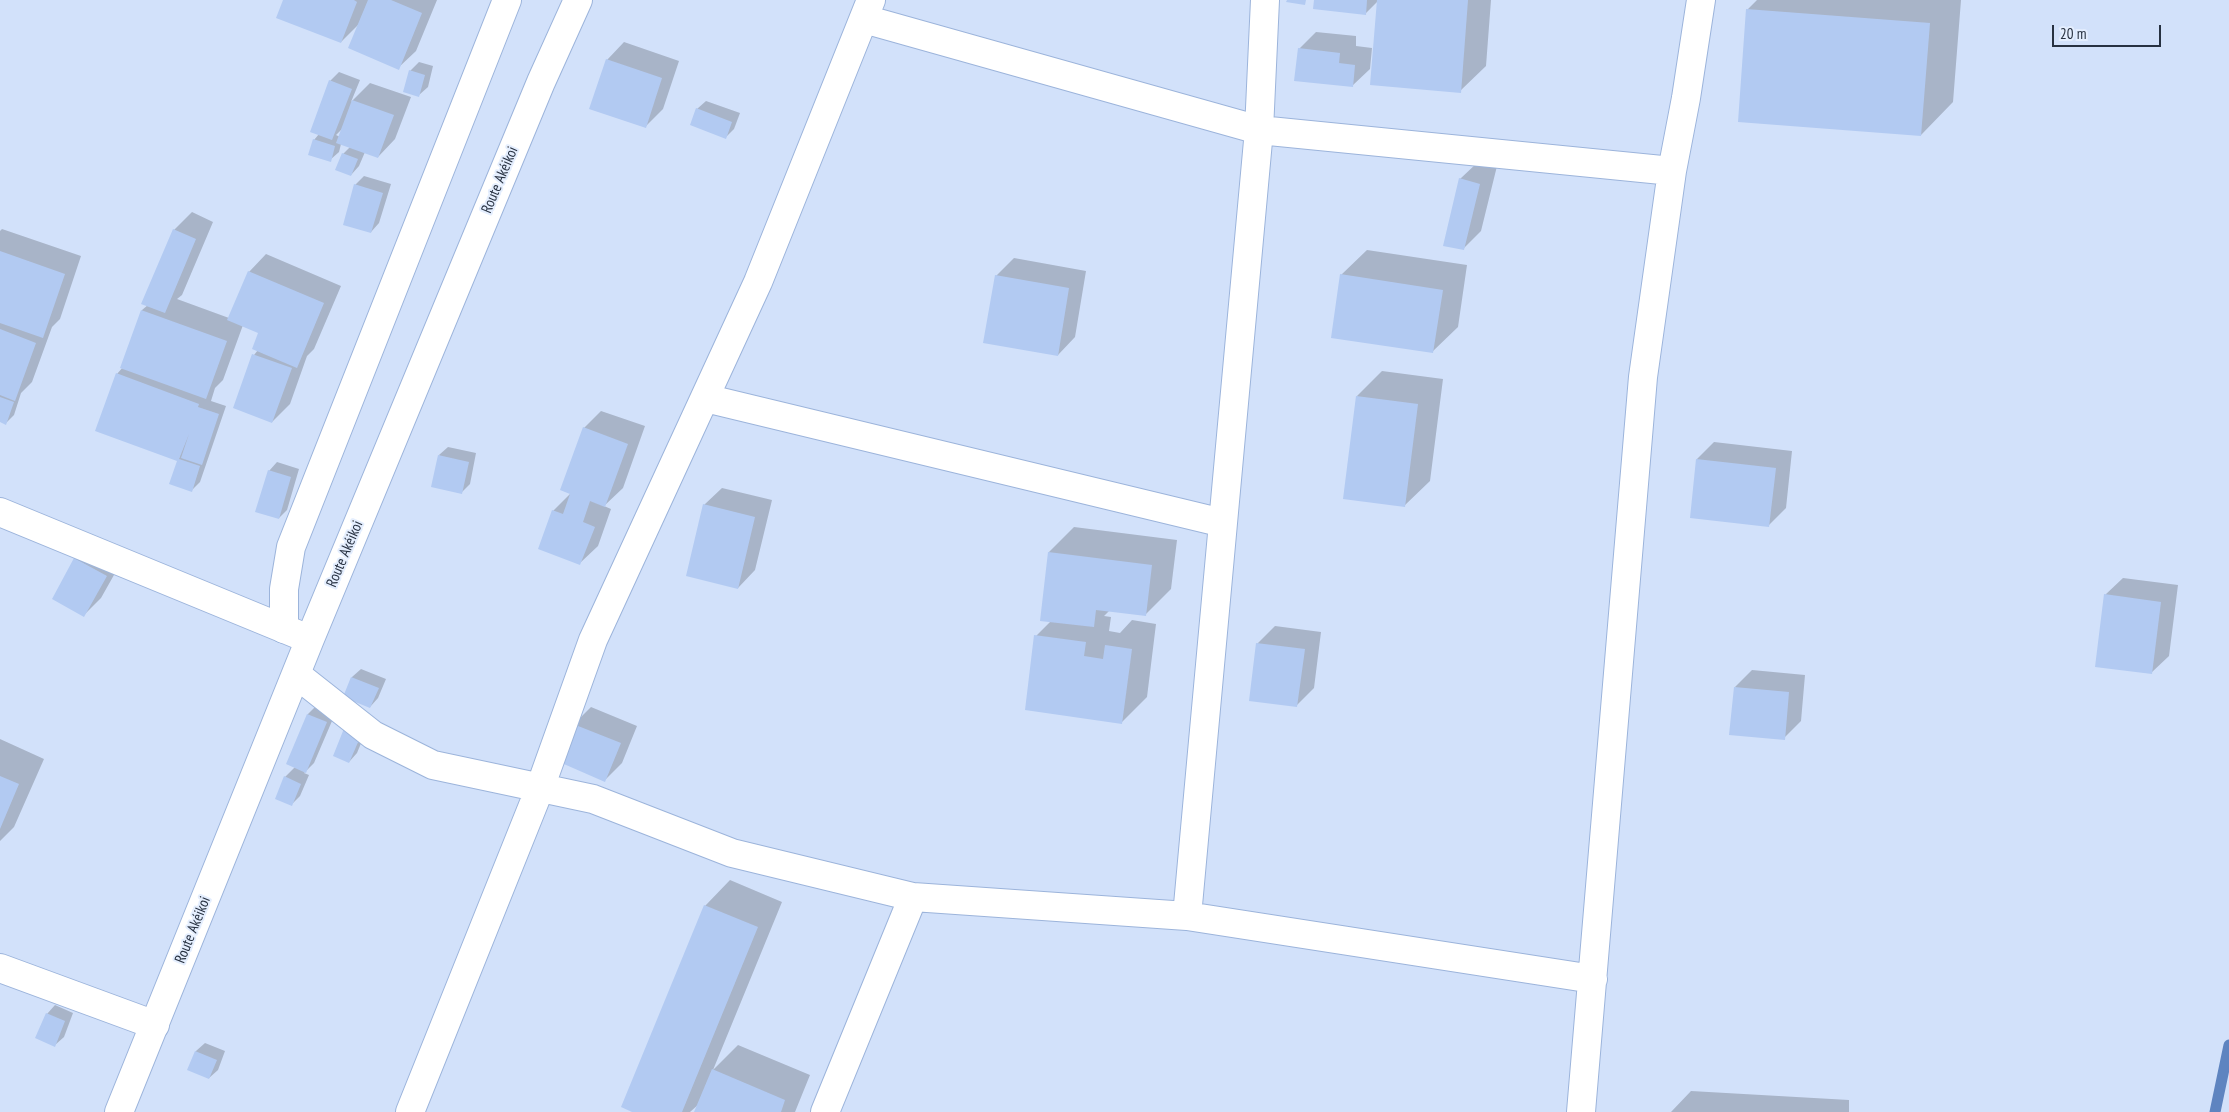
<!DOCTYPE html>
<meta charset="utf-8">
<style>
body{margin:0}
#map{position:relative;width:2229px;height:1112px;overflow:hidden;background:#d2e1fa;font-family:"PT Sans Narrow",sans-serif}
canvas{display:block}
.scale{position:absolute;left:2052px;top:25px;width:109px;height:22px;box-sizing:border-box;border:2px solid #273141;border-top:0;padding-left:6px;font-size:15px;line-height:18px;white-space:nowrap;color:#273141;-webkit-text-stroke:4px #e4eefe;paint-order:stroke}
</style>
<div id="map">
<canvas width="2229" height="1112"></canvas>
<div class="scale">20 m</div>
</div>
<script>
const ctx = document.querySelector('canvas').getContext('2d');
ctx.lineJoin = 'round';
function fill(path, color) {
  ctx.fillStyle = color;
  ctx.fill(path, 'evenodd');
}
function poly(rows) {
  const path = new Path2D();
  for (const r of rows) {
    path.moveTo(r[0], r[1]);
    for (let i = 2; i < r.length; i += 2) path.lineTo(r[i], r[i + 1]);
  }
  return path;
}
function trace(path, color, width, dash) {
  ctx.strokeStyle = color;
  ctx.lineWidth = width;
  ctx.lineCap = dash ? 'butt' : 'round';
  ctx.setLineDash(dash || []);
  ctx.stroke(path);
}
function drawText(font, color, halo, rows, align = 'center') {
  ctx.font = font + ' "PT Sans Narrow",sans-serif';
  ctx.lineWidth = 4;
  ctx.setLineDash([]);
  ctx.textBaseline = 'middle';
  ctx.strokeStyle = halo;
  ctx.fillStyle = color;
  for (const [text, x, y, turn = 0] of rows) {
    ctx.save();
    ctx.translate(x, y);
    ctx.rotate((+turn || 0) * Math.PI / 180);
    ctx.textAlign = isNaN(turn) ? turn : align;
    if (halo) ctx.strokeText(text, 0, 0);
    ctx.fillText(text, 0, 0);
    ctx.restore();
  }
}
const shadow = poly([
 [284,0,437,0,416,51,398,68,360,23,341,42],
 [1315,0,1491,0,1486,66,1460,91,1378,1,1365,14],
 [1757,0,1961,0,1953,102,1921,135,1747,10],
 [1316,32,1356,36,1356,46,1372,48,1370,69,1352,86,1299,49],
 [624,42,679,61,663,109,646,126,607,60],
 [419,62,433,66,428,87,419,95,410,71],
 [339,72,360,80,351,102,370,83,411,97,395,139,378,157,365,152,359,166,351,175,343,154,350,147,341,144,339,152,330,160,314,140,319,134,330,81],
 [343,128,340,137,336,135],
 [706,101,740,113,734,129,726,137,697,109],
 [1478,162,1497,166,1481,231,1463,249,1460,179],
 [364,176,391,184,379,223,371,232,355,185],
 [192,212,213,222,182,295,177,299,229,318,249,272,266,254,341,286,314,349,307,356,290,404,272,422,234,407,254,355,258,350,260,333,243,325,223,380,215,388,211,401,226,406,200,482,192,490,171,483,180,455,117,374,123,367,142,310,148,305,174,230],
 [2,229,81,256,60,319,52,327,32,382,21,393,14,415,6,423,0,421,0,231],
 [1367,250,1467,265,1458,327,1432,352,1341,275],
 [1014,258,1086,271,1075,337,1058,355,996,276],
 [1382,371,1443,379,1430,481,1404,506,1357,396],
 [601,411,645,426,623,488,604,506,611,509,598,546,580,563,553,511,571,493,584,428],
 [1714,442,1792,451,1786,508,1769,525,1691,516,1697,459],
 [448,447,476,453,470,484,462,492,439,455],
 [277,462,299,469,287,510,279,518,269,471],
 [722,488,772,500,755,570,738,588,704,505],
 [1074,527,1177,540,1171,589,1146,614,1110,610,1104,616,1111,617,1109,631,1120,633,1132,620,1156,624,1147,697,1121,723,1036,636,1051,621,1049,552],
 [93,542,123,559,101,598,84,615,75,559],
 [2123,578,2178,585,2169,656,2151,673,2105,595],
 [1275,626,1321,632,1314,688,1297,705,1257,644],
 [361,669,386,679,378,698,370,707,345,696,352,677],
 [1752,670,1805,675,1801,721,1784,738,1735,687],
 [316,706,335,714,314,763,304,773,309,775,300,796,291,805,285,777,295,767,287,764,308,714],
 [591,707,637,726,622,763,605,780,574,724],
 [355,719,369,724,357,753,349,762],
 [0,739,44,759,14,827,0,841],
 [730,880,782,902,713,1070,738,1045,810,1075,795,1112,695,1112,699,1104,690,1112,636,1112,705,906],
 [55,1005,73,1013,64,1037,55,1045,47,1014],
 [205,1043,225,1051,218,1070,209,1078,188,1069,196,1051],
 [1691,1091,1849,1100,1849,1112,1671,1112]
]);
const stream = poly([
 [2215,1112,2229,1045]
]);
const building = poly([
 [283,0,354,0,357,2,341,43,276,18],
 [368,0,391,0,422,13,399,70,348,48],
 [1287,0,1306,0,1305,5,1286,2],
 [1314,0,1367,0,1366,15,1313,9],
 [1377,0,1468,0,1461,93,1370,85],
 [1746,9,1930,23,1921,136,1738,122],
 [1298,48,1340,53,1339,63,1355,65,1353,87,1294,81],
 [606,59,662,78,646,128,589,109],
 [409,70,425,75,419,97,403,92],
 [329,80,352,89,332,140,310,132],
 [352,100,394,115,378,158,336,143],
 [696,108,732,122,726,139,690,125],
 [313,139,335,146,331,162,308,155],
 [342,153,358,159,351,176,335,170],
 [1459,178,1480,184,1464,250,1443,246],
 [354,184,383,193,371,233,343,225],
 [173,229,196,239,165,313,141,304],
 [0,251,65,274,43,338,0,323],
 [248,271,324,303,297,368,252,349,258,333,227,320],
 [1340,274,1443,290,1433,353,1331,338],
 [995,275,1069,288,1058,356,983,343],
 [141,310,227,341,206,399,120,368],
 [0,329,36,343,15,401,0,395],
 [252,354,292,368,272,423,233,408],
 [116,373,199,404,198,407,219,414,202,465,181,458,189,434,179,459,200,466,192,492,169,484,177,461,95,431],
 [1356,396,1418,404,1405,507,1343,499],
 [0,397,14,402,6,425,0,422],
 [583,427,628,444,605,507,590,501,583,522,595,527,580,565,538,549,552,510,563,514,570,494,560,490],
 [438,455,469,462,462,494,431,487],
 [1696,459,1776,468,1769,527,1690,518],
 [268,470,291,477,279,519,255,512],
 [703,504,755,517,738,589,686,576],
 [1048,552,1152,565,1146,616,1096,610,1094,627,1040,621],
 [74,558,107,576,84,617,52,599],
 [2104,594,2161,602,2152,674,2095,667],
 [1034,635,1086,642,1084,656,1103,659,1105,645,1132,649,1122,724,1025,710],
 [1256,643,1305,649,1297,707,1249,701],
 [351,677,379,688,370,708,343,697],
 [1734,687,1789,692,1785,740,1729,735],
 [307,714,327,722,306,773,286,764],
 [573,724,621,743,605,782,557,761],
 [345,726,362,733,349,763,333,756],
 [0,776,19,784,0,829],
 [284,776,301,784,292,806,275,799],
 [704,905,758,927,682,1112,632,1112,621,1107],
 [46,1013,65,1021,55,1047,35,1038],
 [195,1051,217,1060,209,1079,187,1070],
 [712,1069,785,1100,781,1112,694,1112]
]);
const street = poly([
 [864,19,1259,130,1672,171],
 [705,398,1223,523],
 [0,512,304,637],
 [297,675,373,735,433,765,593,799,732,853,913,897,1187,916,1593,979],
 [1187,916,1259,130,1265,0],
 [0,968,155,1025],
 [410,1112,540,788,593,640,758,282,871,0],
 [825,1112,913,897],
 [1581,1112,1643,377,1672,171,1686,98,1701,0]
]);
const secondary = poly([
 [284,629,284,589,291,547,507,0],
 [119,1112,310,639,541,82,578,0]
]);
const streetNames = [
 ["Route Akéikoi",500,180,-67],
 ["Route Akéikoi",345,554,-67],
 ["Route Akéikoi",193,930,-68]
];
fill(shadow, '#0003');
trace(stream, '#5e84c0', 11);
fill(building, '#b2caf2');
trace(street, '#9cb4db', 30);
trace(secondary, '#9cb4db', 30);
trace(street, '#fff', 28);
trace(secondary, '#fff', 28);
drawText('15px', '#273141', '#e4eefe', streetNames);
</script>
